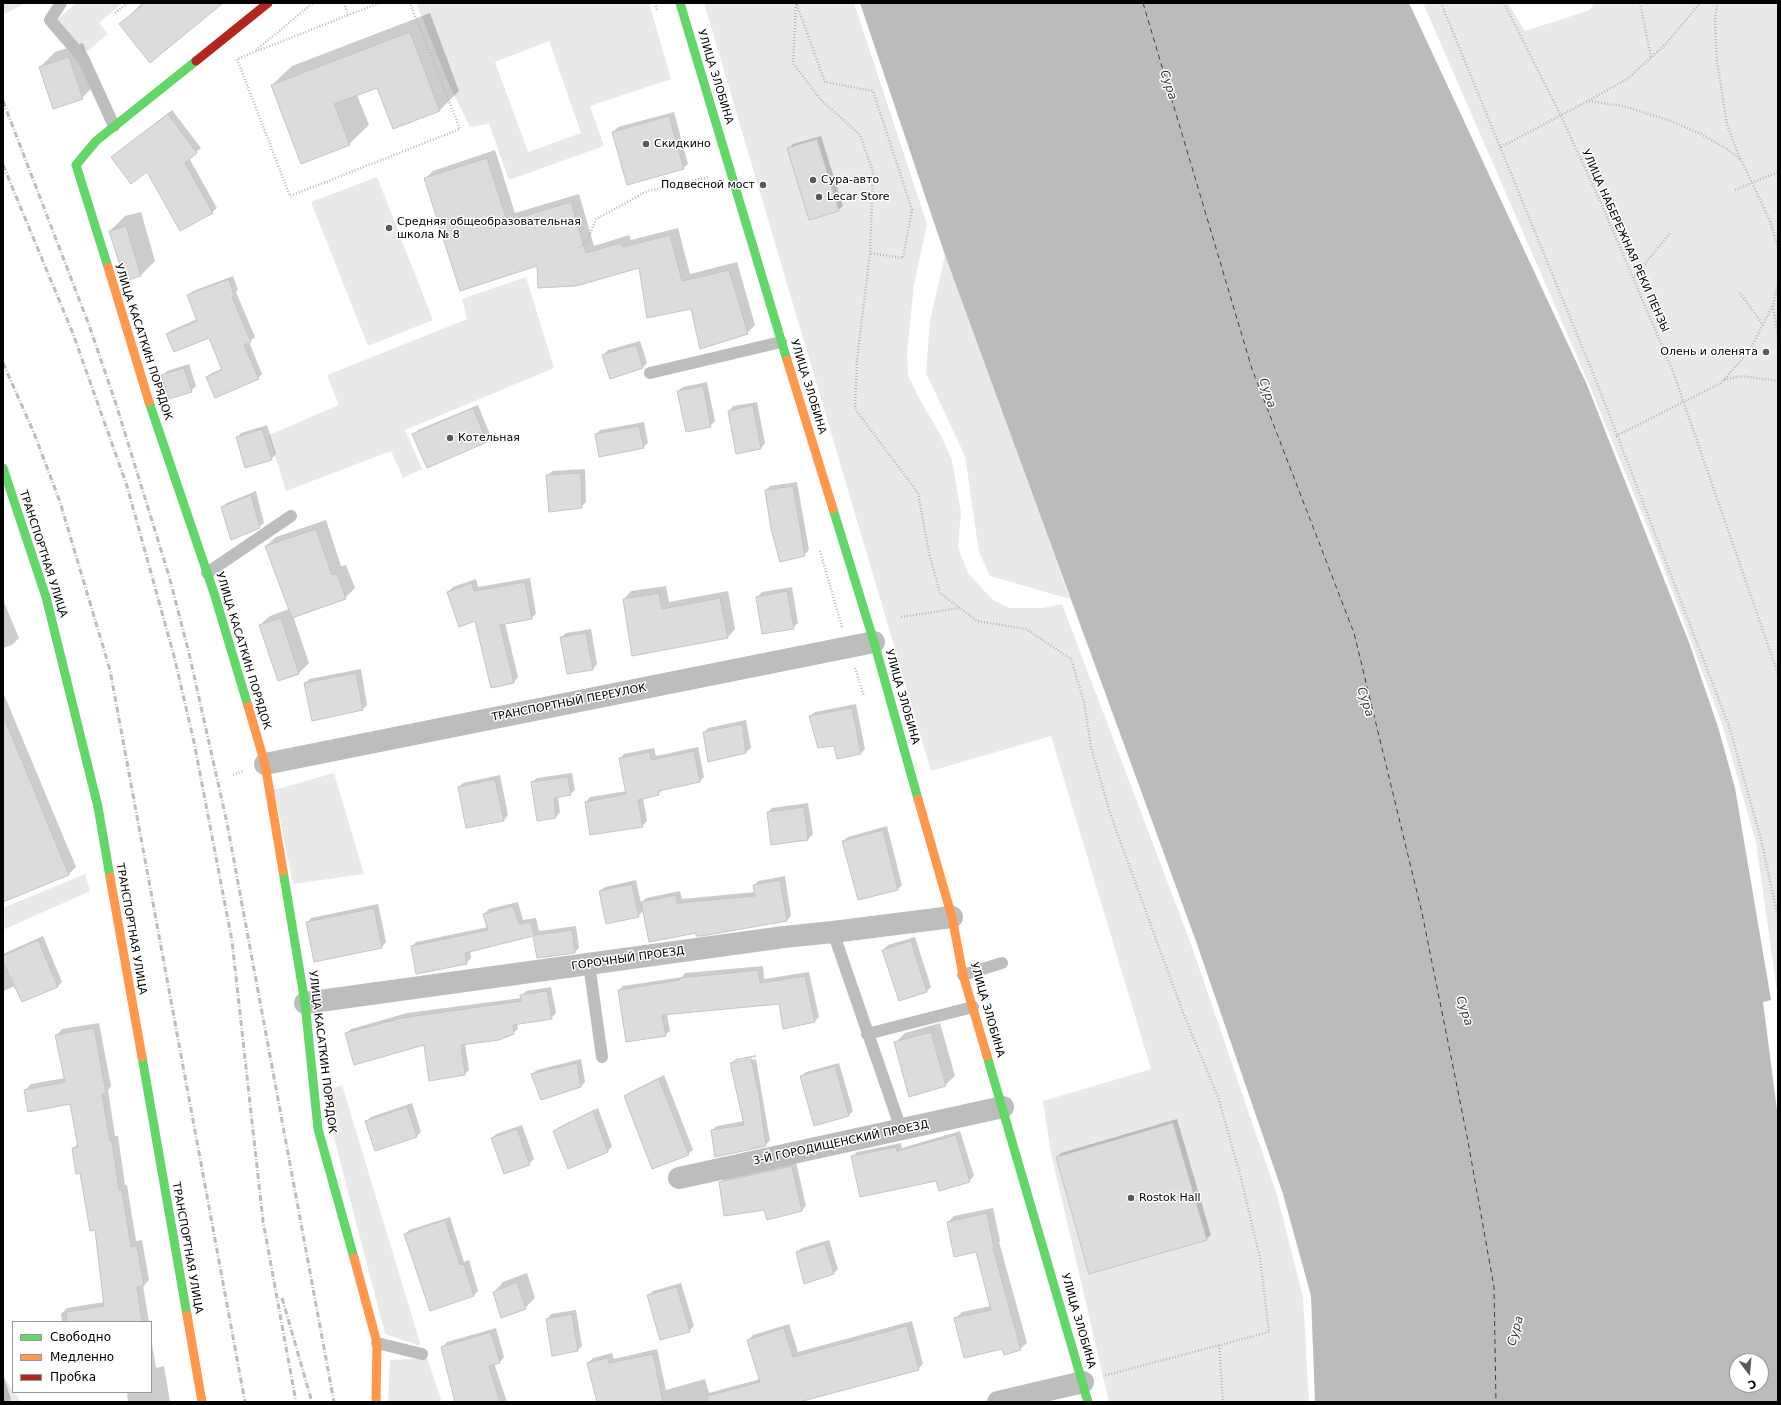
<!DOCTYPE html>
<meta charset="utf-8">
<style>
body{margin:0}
#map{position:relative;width:1781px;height:1405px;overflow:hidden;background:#fff;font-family:"DejaVu Sans",sans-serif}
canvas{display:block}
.frame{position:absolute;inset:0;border:4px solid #000;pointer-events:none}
.legend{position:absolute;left:12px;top:1321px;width:140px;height:72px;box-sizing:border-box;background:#fff;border:1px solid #999;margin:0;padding:5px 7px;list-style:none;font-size:12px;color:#000}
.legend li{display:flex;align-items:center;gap:8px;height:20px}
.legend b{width:20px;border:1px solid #999}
.north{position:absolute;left:1729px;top:1353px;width:40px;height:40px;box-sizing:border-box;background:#fff;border:1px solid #999;border-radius:50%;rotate:164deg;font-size:11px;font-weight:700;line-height:16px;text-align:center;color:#000}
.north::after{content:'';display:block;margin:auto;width:14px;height:18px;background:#595959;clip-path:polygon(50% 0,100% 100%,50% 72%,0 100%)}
</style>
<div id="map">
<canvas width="1781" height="1405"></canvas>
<div class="frame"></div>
<ul class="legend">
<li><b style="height:5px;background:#63d668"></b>Свободно</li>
<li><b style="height:5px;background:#ff974d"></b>Медленно</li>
<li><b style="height:5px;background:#b3261e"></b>Пробка</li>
</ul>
<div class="north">С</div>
</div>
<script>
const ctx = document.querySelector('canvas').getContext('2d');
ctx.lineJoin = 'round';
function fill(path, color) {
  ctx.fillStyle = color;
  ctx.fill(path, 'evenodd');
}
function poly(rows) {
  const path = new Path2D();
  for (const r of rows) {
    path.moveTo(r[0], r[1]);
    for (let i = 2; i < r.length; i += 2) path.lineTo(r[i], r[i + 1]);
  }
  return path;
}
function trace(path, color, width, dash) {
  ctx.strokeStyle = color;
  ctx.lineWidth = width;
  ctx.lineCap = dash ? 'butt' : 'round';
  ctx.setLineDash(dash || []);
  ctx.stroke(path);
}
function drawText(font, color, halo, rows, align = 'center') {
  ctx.font = font + ' "DejaVu Sans",sans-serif';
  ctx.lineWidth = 3;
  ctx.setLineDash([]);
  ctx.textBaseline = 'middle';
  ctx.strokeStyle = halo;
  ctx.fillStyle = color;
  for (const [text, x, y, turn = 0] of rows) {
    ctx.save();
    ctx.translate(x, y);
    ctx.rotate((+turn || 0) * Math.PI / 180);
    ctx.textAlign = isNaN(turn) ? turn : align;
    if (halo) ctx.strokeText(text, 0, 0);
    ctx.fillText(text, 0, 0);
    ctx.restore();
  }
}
const green = poly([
 [3,3,26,3,4,14],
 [76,3,122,3,99,23,108,34,85,53,57,20],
 [416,3,649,3,671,79,590,106,604,146,509,180,489,124,470,127,451,89],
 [549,41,581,133,528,152,495,62],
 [704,3,854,3,927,224,914,285,907,352,908,375,919,398,941,436,952,460,961,513,958,547,968,573,993,600,1009,608,1043,608,1062,604,1191,944,1277,1195,1303,1297,1309,1402,1109,1402,1051,1153,1043,1101,1151,1069,1051,736,931,771],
 [1423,3,1508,3,1525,31,1590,10,1594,3,1778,3,1778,998,1756,842,1723,727,1660,558,1589,384],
 [377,177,433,320,368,346,311,202],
 [945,255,1004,415,1070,599,990,576,979,552,965,456,926,373,930,321],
 [526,277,554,368,405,430,422,469,403,478,391,451,286,491,269,435,339,405,327,375,467,319,462,299],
 [334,773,364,874,293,884,274,790],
 [85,874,90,891,3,930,3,908],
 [342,1085,421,1346,385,1334,322,1092],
 [427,1358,442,1402,388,1402,390,1360],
 [4,1378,20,1400,19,1402,10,1402,11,1399]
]);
const water = poly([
 [860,3,1409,3,1587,385,1690,645,1718,727,1735,788,1771,1000,1763,1002,1778,1118,1778,1402,1315,1402,1311,1296,1283,1194,1197,944,945,255],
 [1737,1361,1761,1361,1761,1385,1737,1385],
 [3,1374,11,1399,10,1402,3,1402]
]);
const shadow = poly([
 [142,3,221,3,120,25],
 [430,13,459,91,440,110,393,128,378,87,357,95,369,125,349,144,272,85,292,66],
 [83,43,97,83,82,98,40,67,55,52],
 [172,110,201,148,189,158,217,208,212,212,147,170,112,157],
 [674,112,688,164,683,168,613,132,618,127],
 [821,136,843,206,838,210,788,149,793,144],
 [495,150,515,213,579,194,594,246,629,235,631,240,678,228,690,274,737,262,755,325,747,333,692,308,639,267,538,265,425,179,433,171],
 [141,212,155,261,141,275,110,231,125,216],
 [233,276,238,290,236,292,255,337,249,342,262,374,258,378,207,377,212,373,223,368,209,336,167,334,172,330,197,319,188,295,193,291],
 [640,341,647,363,643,367,603,355,608,350],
 [189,364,196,386,191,391,163,376,167,371],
 [707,382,715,421,710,426,678,391,683,387],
 [757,402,765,443,761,448,737,453,729,411,733,406],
 [478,405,491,437,487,441,427,467,414,435,418,430],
 [644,422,648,443,643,447,596,434,600,430],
 [267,425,276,454,271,459,237,438,241,433],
 [585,469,586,502,581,507,547,476,552,471],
 [797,482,809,550,804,555,766,490,770,486],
 [256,491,264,523,259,527,222,507,227,503],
 [326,520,341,566,346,565,355,588,345,598,293,616,309,663,299,673,279,680,260,625,270,616,289,609,266,546,276,537],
 [530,578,536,614,531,618,505,623,518,677,514,682,476,620,448,592,453,587,476,579,478,587],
 [666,586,669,602,728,591,735,629,728,637,624,599,631,591],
 [792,587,798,623,793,628,757,597,762,592],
 [3,600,19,638,12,645,3,648],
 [591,629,597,664,593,669,562,637,566,633],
 [361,669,367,705,363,709,305,684,309,679],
 [3,692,76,867,69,874,3,901],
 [856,704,865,749,860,754,835,745,810,716,815,712],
 [746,720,751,748,746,752,708,761,704,733,708,728],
 [698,747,704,777,700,781,663,789,658,794,643,798,647,821,642,826,586,802,590,797,627,791,620,759,624,754,654,748,656,756],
 [572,773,575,790,570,794,558,797,560,812,556,817,532,782,537,778],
 [500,775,508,815,504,820,459,787,463,783],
 [808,803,813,834,808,839,772,844,768,813,772,808],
 [887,826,902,885,898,889,843,841,848,837],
 [785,876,791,916,787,920,697,932,644,910,638,916,600,891,605,887,636,880,641,903,646,898,680,891,682,899,755,892,754,886,758,881],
 [518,902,523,920,536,918,539,931,576,926,579,948,575,952,534,935,470,951,471,958,466,963,412,946,416,942,488,927,484,914,489,909],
 [378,904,386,942,382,947,307,923,311,918],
 [43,936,62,982,58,986,15,986,3,991,3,954],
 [915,937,931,987,927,991,883,950,888,945],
 [763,966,764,979,809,972,819,1017,815,1021,780,1003,667,1014,670,1031,665,1035,619,990,623,986,682,977,685,973],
 [551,987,556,1013,551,1018,517,1023,518,1029,513,1033,465,1044,469,1070,465,1074,424,1044,346,1033,351,1029,407,1013,521,998,521,996,526,991],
 [99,1023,111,1086,108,1090,115,1136,118,1136,125,1185,127,1185,136,1241,142,1240,149,1280,143,1286,149,1322,62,1322,61,1314,67,1308,104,1302,96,1229,81,1172,73,1149,78,1143,71,1103,25,1090,31,1084,65,1078,57,1035,62,1029],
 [940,1023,955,1076,945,1085,895,1043,905,1033],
 [756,1055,756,1057,735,1061,735,1063,756,1059,770,1141,765,1145,712,1130,717,1126,744,1121,731,1063,736,1059],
 [581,1059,585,1082,581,1086,532,1074,537,1070],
 [839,1063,853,1111,848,1116,801,1076,806,1072],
 [664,1075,693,1150,688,1154,625,1096,630,1092],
 [412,1103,421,1132,417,1136,367,1121,371,1117],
 [598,1108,612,1146,608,1151,569,1168,554,1131,559,1127],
 [1177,1119,1211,1235,1206,1239,1057,1157,1061,1153],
 [522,1125,534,1159,529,1164,492,1138,496,1134],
 [960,1131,974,1176,969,1181,937,1180,852,1157,857,1152,901,1143,902,1148],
 [796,1162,806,1206,802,1210,768,1219,765,1208,720,1182,725,1178],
 [993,1208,1000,1241,999,1242,1027,1343,1020,1349,1003,1348,955,1319,962,1312,991,1306,976,1251,948,1222,954,1216],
 [450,1217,464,1262,469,1260,478,1291,474,1295,430,1309,405,1235,409,1230],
 [829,1240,838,1269,833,1274,797,1252,802,1248],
 [527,1273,535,1298,525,1308,494,1292,503,1282],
 [681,1283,694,1326,689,1331,648,1296,653,1291],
 [576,1310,582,1346,578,1350,547,1319,551,1314],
 [912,1321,923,1364,918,1369,797,1402,598,1402,588,1363,593,1358,612,1353,614,1359,657,1349,666,1390,705,1379,709,1393,760,1379,748,1340,753,1335,789,1324,798,1352],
 [496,1328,504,1357,500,1362,494,1363,507,1402,457,1402,442,1347,447,1342],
 [151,1337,156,1368,164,1366,170,1402,128,1402,127,1392,151,1392]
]);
const ferry = poly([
 [1143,3,1252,369,1354,633,1422,913,1467,1136,1494,1287,1496,1402]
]);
const building = poly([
 [145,3,223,3,150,63,119,24,145,3],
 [410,32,440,111,393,129,377,88,334,104,350,145,301,164,271,85,410,32],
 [69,57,83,99,53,109,39,67,69,57],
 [168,114,197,153,185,163,213,213,180,231,147,172,131,184,111,157,168,114],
 [669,116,684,169,627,185,612,132,669,116],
 [817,139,839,211,809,220,787,148,817,139],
 [487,158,507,221,571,202,586,253,621,243,623,247,670,235,682,281,729,270,748,334,700,349,691,309,647,318,639,268,576,286,538,288,537,266,460,291,424,178,487,158],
 [126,226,141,276,125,281,109,231,126,226],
 [229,279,234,296,232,297,251,342,244,345,259,379,215,398,206,377,222,370,209,338,174,352,166,334,197,321,187,295,229,279],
 [636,345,643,368,610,379,602,355,636,345],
 [184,368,192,392,169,399,161,375,184,368],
 [703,386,711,427,686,432,677,391,703,386],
 [753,405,761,449,736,454,728,411,753,405],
 [473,408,487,442,427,468,412,434,473,408],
 [639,426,644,448,599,457,595,434,639,426],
 [262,429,272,460,245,468,236,437,262,429],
 [581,473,582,508,549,512,546,475,581,473],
 [793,486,805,556,780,562,771,529,765,490,793,486],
 [251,495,260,528,231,540,221,507,251,495],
 [316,529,332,575,337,574,346,599,292,618,265,546,316,529],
 [525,582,532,619,500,625,514,683,491,688,475,621,459,627,447,592,472,583,474,591,525,582],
 [787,591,794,629,762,634,756,597,787,591],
 [659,593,662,609,720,598,728,638,632,656,623,599,659,593],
 [281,618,299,674,278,681,259,625,281,618],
 [586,633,593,670,567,674,560,637,586,633],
 [356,673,363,710,312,721,304,683,356,673],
 [852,708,861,754,837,759,834,746,818,748,809,716,852,708],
 [3,715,69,875,3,902,3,715],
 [742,724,746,753,708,762,703,732,742,724],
 [694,751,700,782,658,791,659,795,638,800,643,827,590,835,585,802,626,794,619,758,650,752,651,760,694,751],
 [568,777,571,795,554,798,556,818,537,821,531,782,568,777],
 [495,779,504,821,466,828,458,787,495,779],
 [804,807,808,840,771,845,767,812,804,807],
 [883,830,898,890,858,900,842,841,883,830],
 [780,880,787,921,702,936,696,936,696,933,649,942,641,902,676,895,677,903,755,896,753,885,780,880],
 [632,884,639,917,606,924,599,891,632,884],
 [513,906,519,924,531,922,534,935,572,930,575,953,537,958,533,936,465,953,467,964,416,974,411,946,488,930,483,914,513,906],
 [374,908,382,948,314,962,306,922,374,908],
 [38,940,58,987,22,1002,3,962,3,956,38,940],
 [911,941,927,992,899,1001,882,950,911,941],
 [758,970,760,983,805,976,815,1022,783,1029,779,1004,662,1015,666,1036,626,1042,618,990,680,980,680,978,758,970],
 [547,991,552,1019,513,1025,514,1034,499,1040,461,1045,465,1075,429,1081,424,1045,354,1065,345,1033,402,1018,521,1001,520,995,547,991],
 [94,1028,106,1093,102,1094,110,1141,112,1141,119,1190,122,1190,131,1247,137,1246,144,1286,137,1287,142,1322,67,1322,66,1312,104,1306,95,1230,90,1231,80,1173,76,1174,72,1148,78,1147,70,1104,28,1112,24,1090,65,1082,55,1035,94,1028],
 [931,1032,946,1086,909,1097,894,1042,931,1032],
 [751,1059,759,1094,766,1146,715,1157,711,1130,744,1125,730,1063,751,1059],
 [577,1063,581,1087,541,1100,531,1074,577,1063],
 [835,1066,849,1116,814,1126,800,1076,835,1066],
 [659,1079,689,1155,652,1169,624,1096,659,1079],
 [407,1107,417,1137,375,1151,365,1121,407,1107],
 [593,1111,608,1152,568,1169,553,1131,593,1111],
 [1173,1123,1207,1240,1089,1274,1056,1157,1173,1123],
 [517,1129,530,1165,504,1174,491,1138,517,1129],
 [956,1135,970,1182,939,1191,936,1181,860,1197,851,1156,896,1147,897,1151,956,1135],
 [792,1166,802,1211,767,1220,764,1210,724,1216,719,1182,792,1166],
 [987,1213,994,1248,993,1248,1021,1350,1004,1355,1002,1349,964,1358,954,1318,991,1310,976,1252,954,1257,947,1222,987,1213],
 [445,1220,460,1265,464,1264,474,1296,430,1311,404,1234,445,1220],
 [825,1244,834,1274,804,1284,796,1252,825,1244],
 [517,1282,526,1309,501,1318,493,1292,517,1282],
 [677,1287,690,1332,660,1340,647,1295,677,1287],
 [572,1314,578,1351,552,1356,546,1319,572,1314],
 [907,1326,919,1370,799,1402,708,1402,707,1396,760,1382,747,1340,784,1328,793,1357,907,1326],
 [491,1332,500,1363,489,1366,500,1402,455,1402,441,1347,491,1332],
 [653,1354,663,1402,597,1402,587,1363,607,1358,609,1363,653,1354]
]);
const path = poly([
 [344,3,348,15],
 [379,3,237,59,290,196,460,129,410,3],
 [655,3,657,10],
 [1441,3,1599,388,1729,726,1761,839,1778,918],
 [1504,3,1561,116,1601,203,1672,369,1778,674],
 [1640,3,1651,57],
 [1717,3,1715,21,1717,62,1727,124,1737,151,1770,221,1778,247],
 [796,4,793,63,821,100,860,135,873,172,870,253,857,360,855,409,918,493,929,553,940,593,977,621,1026,629,1071,659,1084,702,1091,747,1111,816,1182,1010,1218,1097,1240,1174,1260,1258,1269,1332,1103,1376],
 [797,5,825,82,873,91,912,210,903,258,870,253],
 [115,13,128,3],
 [256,50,313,3],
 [1589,101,1623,106,1671,121,1701,134,1727,149,1741,160],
 [1501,147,1588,101,1627,79,1665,45,1700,3],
 [1735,190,1778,172],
 [580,248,588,239,596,219,648,191,708,177],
 [1633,278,1671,232],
 [1740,293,1763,325],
 [1773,306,1778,337],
 [1724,380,1741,376,1778,381],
 [1616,436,1721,383,1750,350,1773,305,1778,283],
 [820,551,842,627],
 [901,617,960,608],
 [855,668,864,696],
 [233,775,243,771],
 [1219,1345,1223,1402]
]);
const lane = poly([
 [61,3,50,20,83,58,114,126],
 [650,373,781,342],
 [207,573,291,516],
 [833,932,901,1129],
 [589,964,602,1057],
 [963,975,1002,963],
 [867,1034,973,1007],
 [377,1343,422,1354]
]);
const street = poly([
 [265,764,874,642],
 [305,1003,784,937,833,932,952,917],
 [679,1178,1003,1107],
 [998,1402,1083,1382]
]);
const fast = poly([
 [680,3,787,360],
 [108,267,76,165,96,141,196,61],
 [149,402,214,593,248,706],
 [3,468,46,597,98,807,110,877],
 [833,509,874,642,918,799],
 [283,871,305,1003,318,1129,354,1258],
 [987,1056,1088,1402],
 [142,1057,187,1315]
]);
const slow = poly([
 [108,267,149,402],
 [787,360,833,509],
 [248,706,265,764,283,871],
 [918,799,952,917,963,975,987,1056],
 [110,877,142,1057],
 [354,1258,377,1343,376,1402],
 [187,1315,202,1402]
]);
const jam = poly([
 [196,61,268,3]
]);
const rail = poly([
 [3,101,89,325,116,404,169,576,189,653,227,823,334,1402],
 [3,165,72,331,127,486,174,656,194,742,232,941,263,1221,296,1402],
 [3,363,34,433,60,502,110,670,245,1402],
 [282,1298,312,1402]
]);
const markers = [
 [646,144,4,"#595959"],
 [813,180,4,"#595959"],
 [763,185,4,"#595959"],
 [819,197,4,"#595959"],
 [389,228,4,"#595959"],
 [1766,352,4,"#595959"],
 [450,438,4,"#595959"],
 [1131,1198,4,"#595959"]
];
const streetNames = [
 ["УЛИЦА ЗЛОБИНА",715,77,73],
 ["УЛИЦА НАБЕРЕЖНАЯ РЕКИ ПЕНЗЫ",1625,241,66],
 ["УЛИЦА КАСАТКИН ПОРЯДОК",143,342,72],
 ["УЛИЦА ЗЛОБИНА",808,387,73],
 ["ТРАНСПОРТНАЯ УЛИЦА",43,554,72],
 ["УЛИЦА КАСАТКИН ПОРЯДОК",243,651,73],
 ["УЛИЦА ЗЛОБИНА",902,697,74],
 ["ТРАНСПОРТНЫЙ ПЕРЕУЛОК",569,703,-11],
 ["ТРАНСПОРТНАЯ УЛИЦА",131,929,80],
 ["ГОРОЧНЫЙ ПРОЕЗД",628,959,-8],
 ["УЛИЦА ЗЛОБИНА",987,1010,74],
 ["УЛИЦА КАСАТКИН ПОРЯДОК",322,1052,83],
 ["3-Й ГОРОДИЩЕНСКИЙ ПРОЕЗД",841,1143,-12],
 ["ТРАНСПОРТНАЯ УЛИЦА",187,1248,80],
 ["УЛИЦА ЗЛОБИНА",1078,1321,74]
];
const poiNames = [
 ["Скидкино",654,144],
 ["Сура-авто",821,180],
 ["Подвесной мост",755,185,"right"],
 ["Lecar Store",827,197],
 ["Средняя общеобразовательная",397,222],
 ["школа № 8",397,235],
 ["Олень и оленята",1758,352,"right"],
 ["Котельная",458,438],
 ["Rostok Hall",1139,1198]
];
const waterNames = [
 ["Сура",1168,85,72],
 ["Сура",1267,393,72],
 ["Сура",1365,702,72],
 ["Сура",1464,1011,72],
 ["Сура",1516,1331,-74]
];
fill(green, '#e9e9e9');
fill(water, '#bbb');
fill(shadow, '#0003');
trace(ferry, '#3f3f3f', 1, [5, 4]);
fill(building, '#dcdcdc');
trace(building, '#c4c4c4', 1);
trace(path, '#b8b8b8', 2.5, [1, 2]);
trace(lane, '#bdbdbd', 12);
trace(street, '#bdbdbd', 22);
trace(fast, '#63d668', 9);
trace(slow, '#ff974d', 9);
trace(jam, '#b3261e', 9);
trace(rail, '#bdbdbd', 3, [6, 2, 1, 2]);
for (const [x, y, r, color] of markers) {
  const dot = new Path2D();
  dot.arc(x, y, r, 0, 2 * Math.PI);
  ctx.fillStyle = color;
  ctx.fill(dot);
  trace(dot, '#fff', 1.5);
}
drawText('11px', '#000', '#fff', streetNames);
drawText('11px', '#000', '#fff', poiNames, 'left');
drawText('italic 12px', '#3f3f3f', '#fff', waterNames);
</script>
